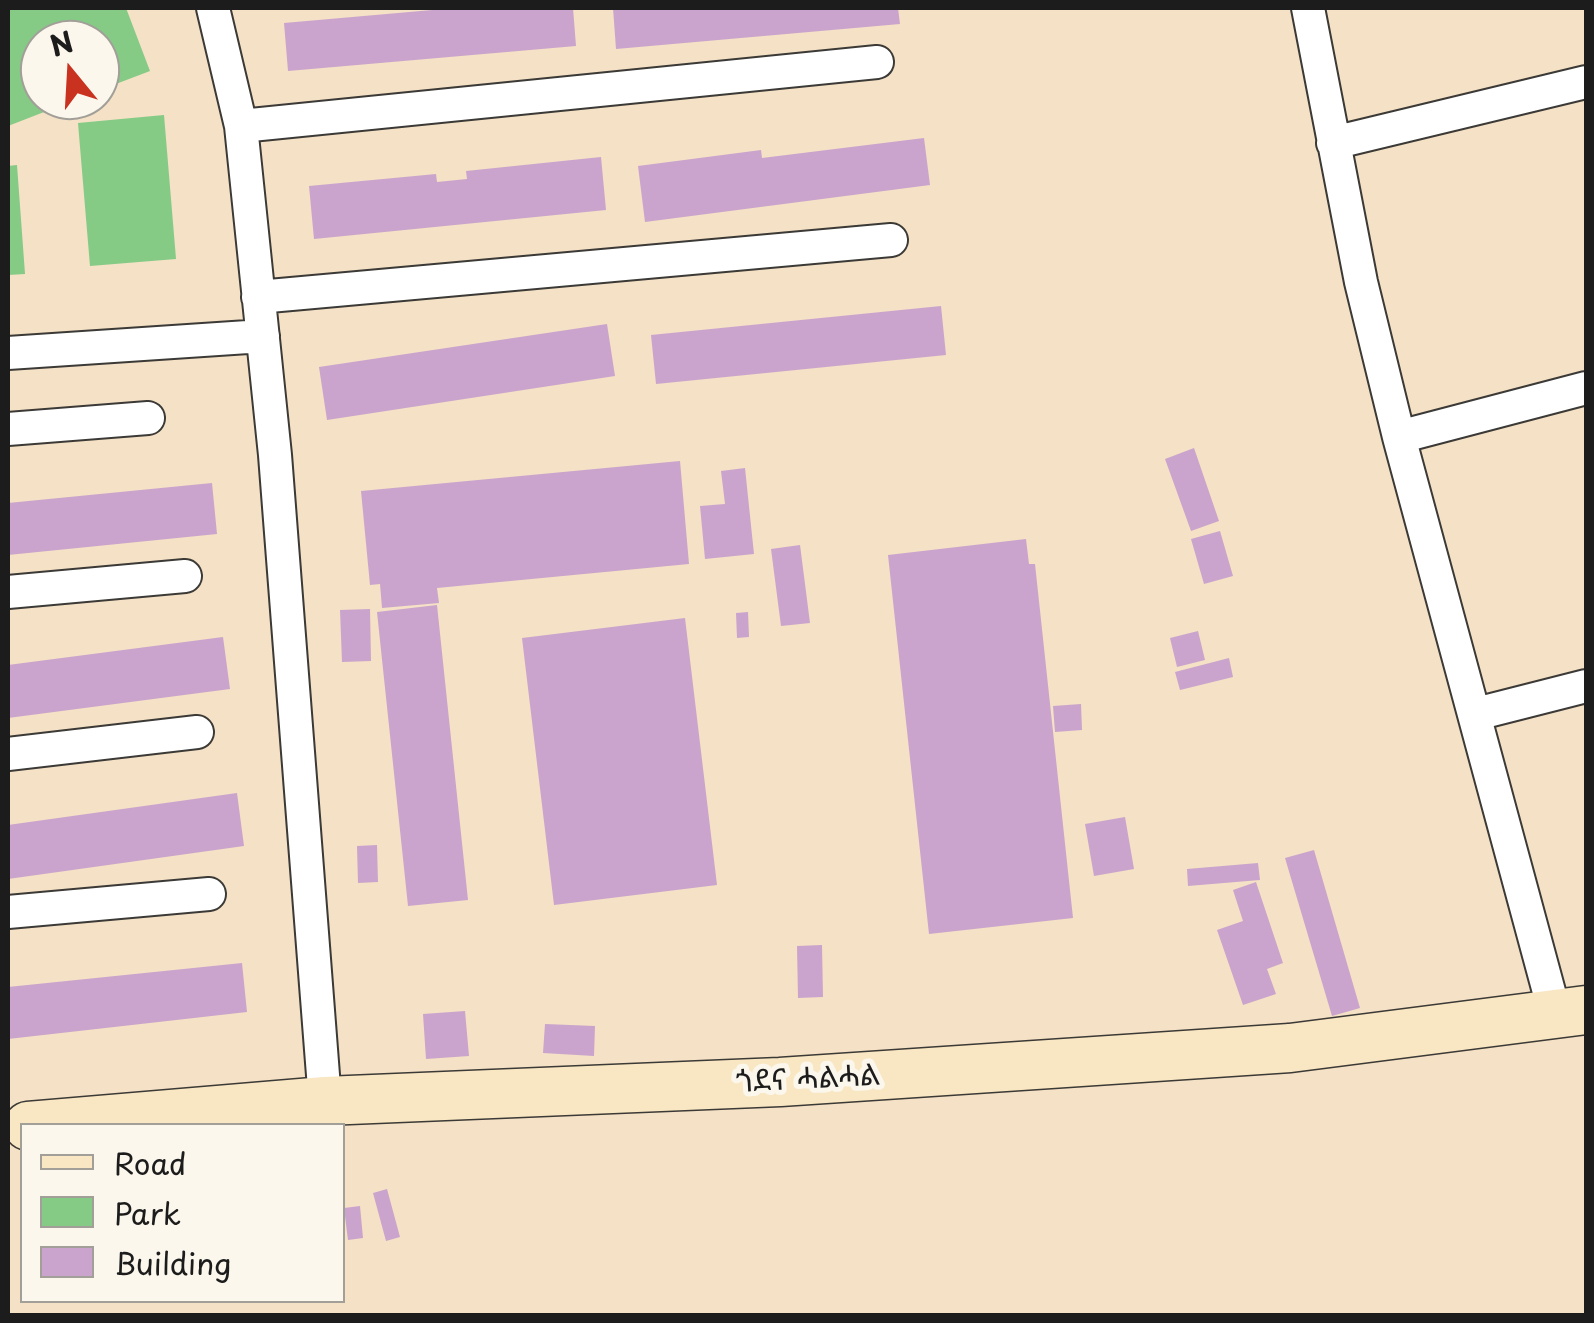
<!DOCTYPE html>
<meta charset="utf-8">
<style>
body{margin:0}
#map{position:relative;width:1594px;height:1323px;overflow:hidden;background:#f4e1c6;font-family:"Playpen Sans",sans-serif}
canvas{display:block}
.frame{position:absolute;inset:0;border:10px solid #1c1c1c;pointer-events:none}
.legend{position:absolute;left:20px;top:1123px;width:325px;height:180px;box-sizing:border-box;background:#fbf7ec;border:2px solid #a29f99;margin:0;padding:12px 18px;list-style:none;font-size:30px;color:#1c1c1c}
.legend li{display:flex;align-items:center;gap:20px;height:50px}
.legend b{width:50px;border:2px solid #a29f99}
.north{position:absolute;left:20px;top:20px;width:100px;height:100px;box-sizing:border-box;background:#fbf7ec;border:2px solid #a29f99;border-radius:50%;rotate:342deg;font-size:28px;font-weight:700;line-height:40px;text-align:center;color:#1c1c1c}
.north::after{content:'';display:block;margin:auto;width:35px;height:45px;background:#c8321e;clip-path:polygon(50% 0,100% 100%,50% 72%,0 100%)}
</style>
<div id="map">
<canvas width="1594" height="1323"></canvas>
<div class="frame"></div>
<ul class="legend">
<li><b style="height:12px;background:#f9e7c3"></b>Road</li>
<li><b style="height:28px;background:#85ca85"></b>Park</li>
<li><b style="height:28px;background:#caa4cc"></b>Building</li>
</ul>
<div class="north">N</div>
</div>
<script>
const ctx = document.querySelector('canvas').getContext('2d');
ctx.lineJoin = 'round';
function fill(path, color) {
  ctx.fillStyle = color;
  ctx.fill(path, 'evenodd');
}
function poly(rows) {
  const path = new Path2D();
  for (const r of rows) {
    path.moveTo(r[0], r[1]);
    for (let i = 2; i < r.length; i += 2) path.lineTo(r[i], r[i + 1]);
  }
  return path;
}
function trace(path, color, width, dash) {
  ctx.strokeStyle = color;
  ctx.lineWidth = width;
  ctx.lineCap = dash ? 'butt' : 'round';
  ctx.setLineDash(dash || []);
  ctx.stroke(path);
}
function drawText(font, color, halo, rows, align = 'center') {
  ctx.font = font + ' "Playpen Sans","Noto Sans Ethiopic",sans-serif';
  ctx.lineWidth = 10;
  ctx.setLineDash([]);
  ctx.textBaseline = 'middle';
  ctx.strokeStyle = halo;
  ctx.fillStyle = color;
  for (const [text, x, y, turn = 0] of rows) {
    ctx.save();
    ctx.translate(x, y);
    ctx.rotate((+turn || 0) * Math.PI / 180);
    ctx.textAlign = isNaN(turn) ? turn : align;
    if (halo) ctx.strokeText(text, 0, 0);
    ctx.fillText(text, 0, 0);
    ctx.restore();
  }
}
const green = poly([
 [8,8,126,8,150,71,100,90,100,40,40,40,40,100,75,100,8,126],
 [164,115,176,259,90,266,78,123],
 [17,165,25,274,8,275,8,166]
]);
const building = poly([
 [455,8,573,8,576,46,288,71,284,23],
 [613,8,898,8,900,24,616,49],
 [924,138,930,185,645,222,638,166,761,150,762,158],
 [601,157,606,210,314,239,309,186,436,174,437,182,467,179,466,171],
 [941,306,946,355,656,384,651,335],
 [607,324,615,376,327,420,319,367],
 [1194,448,1219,521,1191,531,1165,459],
 [680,461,689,564,437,588,439,603,382,608,380,584,370,585,361,491],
 [745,468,754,554,705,559,700,506,725,504,721,471],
 [212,483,217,534,8,555,8,503],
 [1220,531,1233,576,1204,584,1191,539],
 [1026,539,1029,564,1035,564,1073,918,929,934,888,555],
 [800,545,810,623,781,626,771,549],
 [437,605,468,900,408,906,377,612],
 [370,609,371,661,342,662,340,610],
 [748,612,749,637,737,638,736,613],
 [685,618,717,885,554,905,522,638],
 [1198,631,1205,660,1177,667,1170,638],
 [223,637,230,689,8,718,8,665],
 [1229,658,1233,677,1180,690,1175,672],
 [1081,704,1082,730,1055,732,1053,706],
 [237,793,244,846,8,879,8,825],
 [1125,817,1134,869,1094,876,1085,824],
 [377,845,378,882,358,883,357,846],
 [1314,850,1360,1008,1332,1016,1285,858],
 [1258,863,1260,880,1188,886,1187,869],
 [1256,882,1283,963,1267,969,1276,994,1243,1005,1217,930,1243,921,1233,890],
 [822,945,823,997,798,998,797,946],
 [242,963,247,1012,8,1039,8,987],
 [465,1011,469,1056,426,1059,423,1014],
 [545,1024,595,1026,594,1056,543,1053],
 [387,1189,400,1237,386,1241,373,1193],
 [360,1206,363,1238,348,1240,344,1208]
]);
const street = poly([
 [213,8,241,126,275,455,325,1101],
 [1308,8,1361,282,1399,437,1555,1014],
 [241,126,877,62],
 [1333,143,1586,82],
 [258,297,891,240],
 [8,353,263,336],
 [8,429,148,418],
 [1399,437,1586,388],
 [8,592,185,576],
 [1476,714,1586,686],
 [8,754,197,732],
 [8,912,209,894]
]);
const secondary = poly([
 [28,1126,325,1101,780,1082,1290,1048,1586,1010]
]);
const streetNames = [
 ["ጎደና ሓልሓል",808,1080,-3]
];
fill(green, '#85ca85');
fill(building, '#caa4cc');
trace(street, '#3c3a36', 36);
trace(secondary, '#3c3a36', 51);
trace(street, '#fff', 32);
trace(secondary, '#f9e7c3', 48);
drawText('30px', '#1c1c1c', '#fbf7ec', streetNames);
</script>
